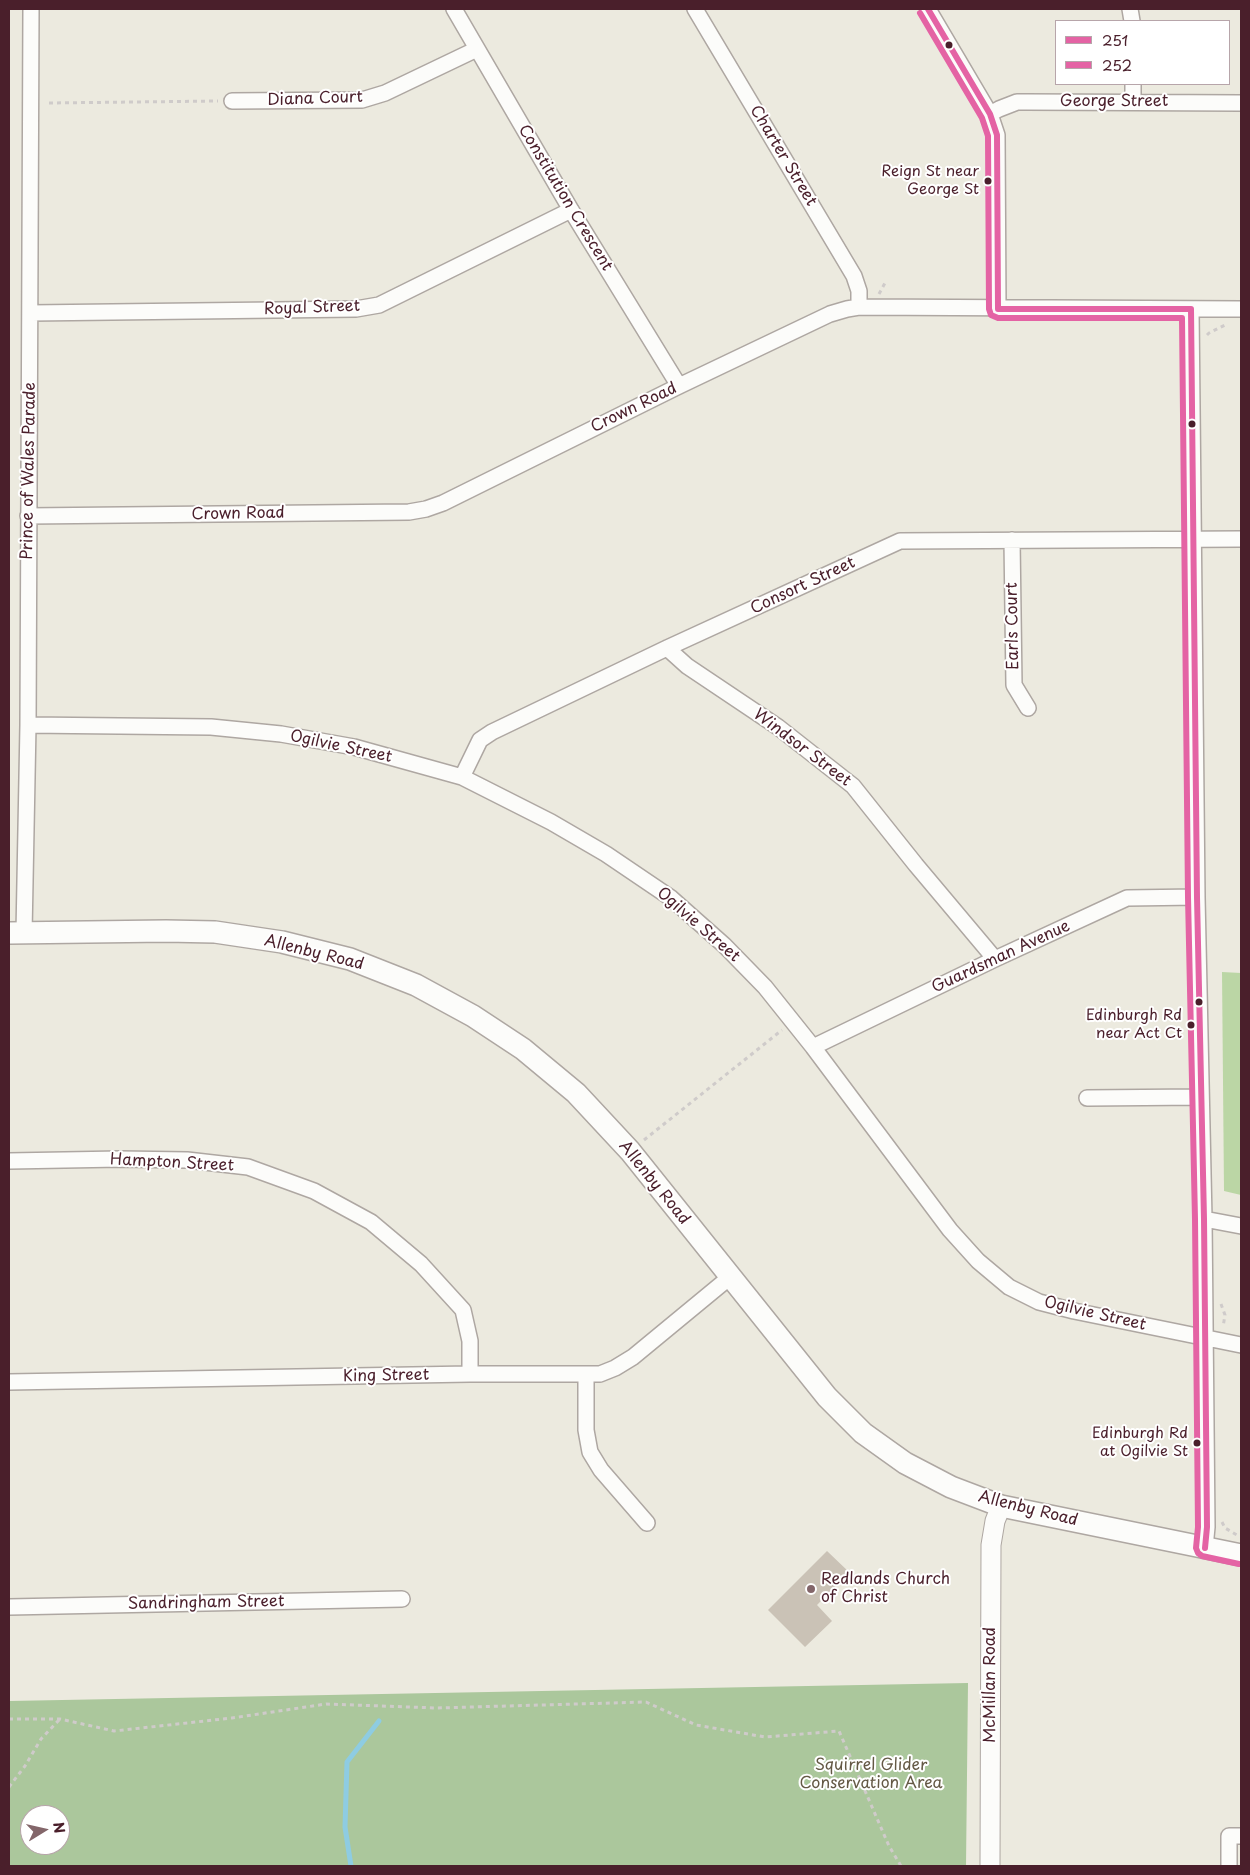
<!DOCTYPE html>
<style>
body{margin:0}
#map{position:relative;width:1250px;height:1875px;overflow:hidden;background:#eceadf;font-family:"Playpen Sans",sans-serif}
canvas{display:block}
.frame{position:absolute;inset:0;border:10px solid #4a1f2b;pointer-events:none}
.legend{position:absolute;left:1055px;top:20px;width:175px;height:65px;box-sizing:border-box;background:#fff;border:1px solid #b7a5aa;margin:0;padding:6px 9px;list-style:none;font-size:15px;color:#4a1f2b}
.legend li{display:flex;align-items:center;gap:10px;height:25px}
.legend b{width:25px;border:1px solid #b7a5aa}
.north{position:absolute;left:20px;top:1805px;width:50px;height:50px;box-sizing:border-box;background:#fff;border:1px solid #b7a5aa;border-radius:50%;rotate:81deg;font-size:14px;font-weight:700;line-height:20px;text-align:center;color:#4a1f2b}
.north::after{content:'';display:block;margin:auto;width:18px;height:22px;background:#83666a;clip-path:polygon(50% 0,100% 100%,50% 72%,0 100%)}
</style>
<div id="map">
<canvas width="1250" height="1875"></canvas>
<div class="frame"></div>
<ul class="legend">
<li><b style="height:6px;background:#e463a4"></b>251</li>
<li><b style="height:6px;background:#e463a4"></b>252</li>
</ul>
<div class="north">N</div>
</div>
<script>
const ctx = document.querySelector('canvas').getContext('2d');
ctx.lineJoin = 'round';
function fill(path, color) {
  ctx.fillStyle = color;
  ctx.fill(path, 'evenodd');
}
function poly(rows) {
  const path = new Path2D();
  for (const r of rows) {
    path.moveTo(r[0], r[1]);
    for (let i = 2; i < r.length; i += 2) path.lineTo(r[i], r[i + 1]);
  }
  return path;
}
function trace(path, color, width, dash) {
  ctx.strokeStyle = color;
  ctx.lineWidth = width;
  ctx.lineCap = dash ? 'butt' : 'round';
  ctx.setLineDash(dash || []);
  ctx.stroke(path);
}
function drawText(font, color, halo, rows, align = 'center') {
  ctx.font = font + ' "Playpen Sans",sans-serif';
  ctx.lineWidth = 4;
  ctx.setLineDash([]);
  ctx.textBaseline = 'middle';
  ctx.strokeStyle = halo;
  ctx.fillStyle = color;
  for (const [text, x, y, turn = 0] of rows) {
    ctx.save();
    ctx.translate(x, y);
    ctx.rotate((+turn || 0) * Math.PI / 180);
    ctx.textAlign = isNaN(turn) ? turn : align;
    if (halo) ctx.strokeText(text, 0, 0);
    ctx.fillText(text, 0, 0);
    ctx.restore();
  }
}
const green = poly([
 [1222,972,1241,973,1241,1195,1224,1191]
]);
const forest = poly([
 [968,1683,966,1866,9,1866,9,1701],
 [30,1815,60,1815,60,1845,30,1845]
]);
const stream = poly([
 [351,1866,345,1827,347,1762,379,1721]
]);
const building = poly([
 [827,1551,849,1572,817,1605,832,1621,805,1647,768,1610]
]);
const path = poly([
 [49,103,218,101],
 [879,294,886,281],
 [1207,335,1209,333,1225,325],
 [644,1140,782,1030],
 [1221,1304,1225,1315,1223,1327],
 [1222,1522,1225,1528,1237,1535],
 [9,1719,60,1719,114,1731,232,1718,326,1704,437,1708,646,1702,696,1725,765,1737,839,1731,889,1846,901,1866],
 [9,1787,25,1766,41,1739,59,1720]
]);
const minor = poly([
 [454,9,571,210,679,386],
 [695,9,854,276,859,291,859,307],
 [928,9,990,114,997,135,998,309],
 [1130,9,1132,21],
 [232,101,362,100,385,93,477,49],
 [1133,102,1133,84],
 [990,114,999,109,1017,102,1026,102,1241,103],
 [1191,309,1197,897,1204,1219,1207,1527,1205,1548],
 [31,313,356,309,379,305,571,210],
 [28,516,409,512,426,509,443,503,679,386,830,314,847,309,859,307,1241,309],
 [1012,540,1014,685,1028,708],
 [667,648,687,666,778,727,853,786,916,865,995,959],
 [28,725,211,727,281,734,354,747,462,777,551,822,606,854,671,898,724,945,765,987,813,1047,950,1230,978,1261,1009,1287,1039,1302,1074,1311,1241,1345],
 [462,777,480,740,492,732,667,648,900,541,1241,539],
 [24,933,28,725,31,9],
 [813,1047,995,959,1127,898,1197,897],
 [1087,1098,1200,1097],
 [9,1161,120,1159,187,1160,248,1167,314,1191,371,1222,421,1264,463,1310,470,1341,470,1374],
 [1204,1219,1241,1226],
 [586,1375,586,1430,590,1452,601,1470,647,1523],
 [9,1382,470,1374,600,1374,615,1368,633,1357,730,1277],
 [9,1607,402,1599],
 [1229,1866,1229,1836,1241,1836]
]);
const tertiary = poly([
 [990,1866,991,1545,995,1521,1001,1506]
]);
const secondary = poly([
 [9,933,166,931,215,932,282,942,350,959,416,985,473,1016,523,1049,576,1093,630,1151,827,1397,863,1433,905,1463,951,1487,1001,1506,1241,1555]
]);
const bus1 = poly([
 [928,9,990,114,997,135,998,309],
 [998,309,1191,309],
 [1191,309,1197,897,1204,1219,1207,1527,1205,1548]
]);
const bus2 = poly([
 [920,13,982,118,988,136,989,309,991,315,998,318,1182,318,1188,897,1195,1219,1198,1527,1196,1548,1198,1553,1202,1556,1239,1564]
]);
const markers = [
 [949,45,4.5,"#4a1f2b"],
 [988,181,4.5,"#4a1f2b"],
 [1192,424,4.5,"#4a1f2b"],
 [1199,1002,4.5,"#4a1f2b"],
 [1191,1025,4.5,"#4a1f2b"],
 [1197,1443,4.5,"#4a1f2b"],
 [811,1589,5,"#83666a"]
];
const busNames = [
 ["Reign St near",979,172],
 ["George St",979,190],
 ["Edinburgh Rd",1182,1016],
 ["near Act Ct",1182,1034],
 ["Edinburgh Rd",1188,1434],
 ["at Ogilvie St",1188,1452]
];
const streetNames = [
 ["Diana Court",315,99,-2],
 ["George Street",1114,102],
 ["Charter Street",783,156,59],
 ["Constitution Crescent",565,198,59],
 ["Royal Street",312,308,-2],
 ["Crown Road",634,408,-26],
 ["Prince of Wales Parade",29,471,-89],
 ["Crown Road",238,514,-1],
 ["Consort Street",803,586,-25],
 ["Earls Court",1013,626,-91],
 ["Ogilvie Street",341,747,12],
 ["Windsor Street",802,748,37],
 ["Ogilvie Street",698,925,41],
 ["Allenby Road",314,953,14],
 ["Guardsman Avenue",1001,957,-25],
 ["Hampton Street",172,1163,3],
 ["Allenby Road",654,1183,51],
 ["Ogilvie Street",1095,1314,13],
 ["King Street",386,1376,-1],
 ["Allenby Road",1028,1509,14],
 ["Sandringham Street",206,1603,-1],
 ["McMillan Road",991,1685,-90]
];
const poiNames = [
 ["Redlands Church",821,1580],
 ["of Christ",821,1598]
];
const parkNames = [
 ["Squirrel Glider",871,1766],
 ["Conservation Area",871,1784]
];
fill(green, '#bbd6a5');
fill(forest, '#abc79c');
trace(stream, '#8ecce2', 5);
fill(building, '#cac2b6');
trace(minor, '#aea7a2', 18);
trace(tertiary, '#aea7a2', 21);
trace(secondary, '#aea7a2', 24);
trace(path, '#cfcbca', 3, [4, 4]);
trace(minor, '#fcfcfa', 15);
trace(tertiary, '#fcfcfa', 19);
trace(secondary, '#fcfcfa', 21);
trace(bus1, '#e463a4', 6);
trace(bus2, '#e463a4', 6);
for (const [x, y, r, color] of markers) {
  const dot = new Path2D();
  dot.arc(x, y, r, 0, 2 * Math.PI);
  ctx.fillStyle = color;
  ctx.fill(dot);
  trace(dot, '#fff', 2);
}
drawText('15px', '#4a1f2b', '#fff', busNames, 'right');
drawText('16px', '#4a1f2b', '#fff', streetNames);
drawText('16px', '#4a1f2b', '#fff', poiNames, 'left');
drawText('16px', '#645945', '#fff', parkNames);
</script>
